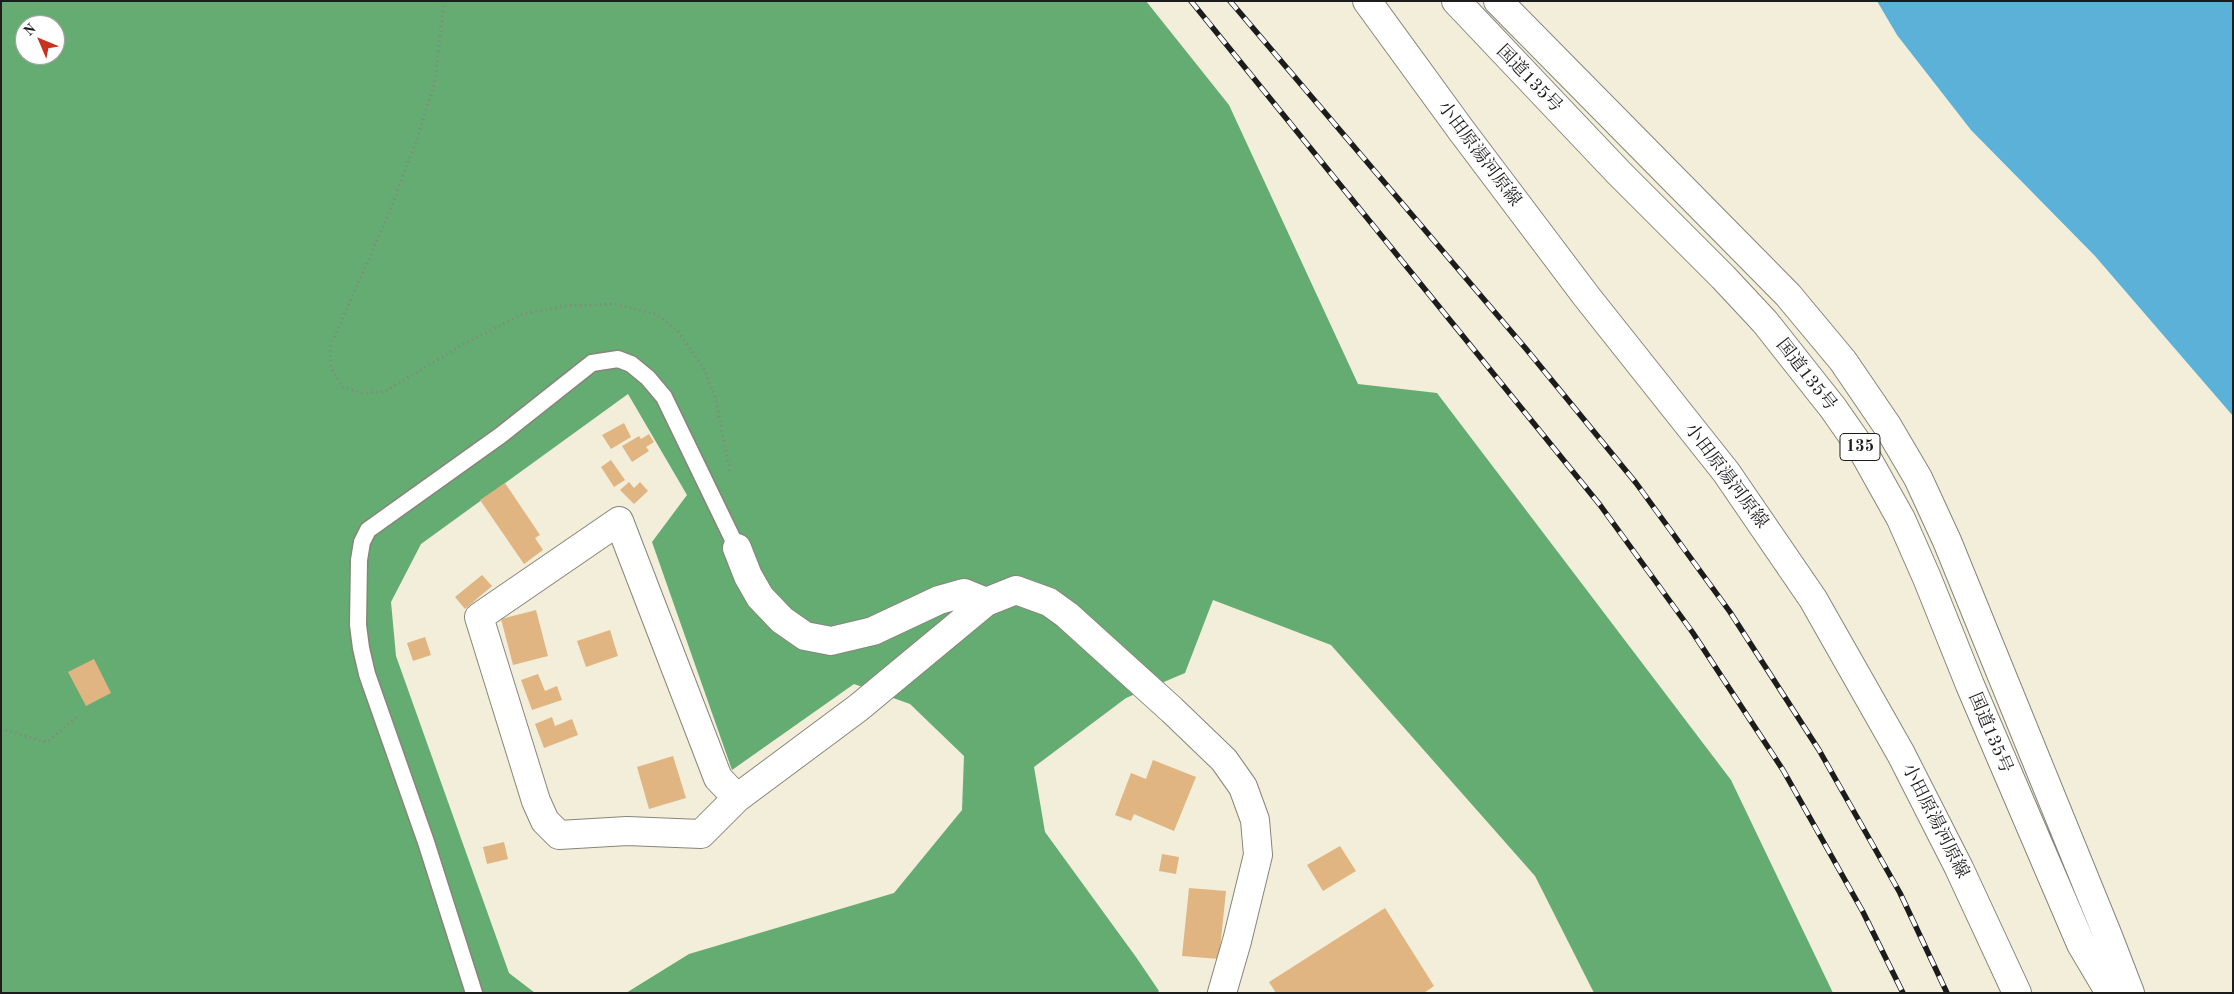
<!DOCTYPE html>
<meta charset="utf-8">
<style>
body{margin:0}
#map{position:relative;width:2234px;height:994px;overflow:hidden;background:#f2eed9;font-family:"Old Standard TT",serif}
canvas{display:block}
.frame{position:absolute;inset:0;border:2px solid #1c1c1c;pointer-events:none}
.north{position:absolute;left:15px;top:15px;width:50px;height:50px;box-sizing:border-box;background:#fff;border:1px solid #a4a4a4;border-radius:50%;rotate:315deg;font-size:14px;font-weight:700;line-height:20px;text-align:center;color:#1c1c1c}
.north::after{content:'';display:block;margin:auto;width:18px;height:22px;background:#c8321e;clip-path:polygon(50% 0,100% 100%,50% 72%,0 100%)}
</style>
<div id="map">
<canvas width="2234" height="994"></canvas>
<div class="frame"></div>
<div class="north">N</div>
</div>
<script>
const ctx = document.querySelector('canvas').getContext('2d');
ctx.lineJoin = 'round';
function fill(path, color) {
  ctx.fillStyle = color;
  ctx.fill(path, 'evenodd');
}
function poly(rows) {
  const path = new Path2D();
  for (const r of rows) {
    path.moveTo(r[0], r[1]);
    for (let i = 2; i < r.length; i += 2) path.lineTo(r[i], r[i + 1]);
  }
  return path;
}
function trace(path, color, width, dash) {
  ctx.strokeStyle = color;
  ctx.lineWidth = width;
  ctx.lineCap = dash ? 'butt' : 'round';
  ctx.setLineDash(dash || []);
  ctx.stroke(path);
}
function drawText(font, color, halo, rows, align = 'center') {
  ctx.font = font + ' "Old Standard TT","Noto Serif JP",serif';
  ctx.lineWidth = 5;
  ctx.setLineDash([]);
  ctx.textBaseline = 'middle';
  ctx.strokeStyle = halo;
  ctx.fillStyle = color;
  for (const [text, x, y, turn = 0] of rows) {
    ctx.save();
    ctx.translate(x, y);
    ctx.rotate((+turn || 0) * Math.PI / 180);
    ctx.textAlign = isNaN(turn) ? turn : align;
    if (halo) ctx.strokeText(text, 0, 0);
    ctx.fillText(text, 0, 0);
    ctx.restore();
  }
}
const forest = poly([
 [1,1,1146,1,1229,105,1358,384,1437,393,1731,780,1833,993,1594,993,1535,876,1331,645,1213,600,1185,673,1126,698,1034,767,1045,832,1136,957,1159,991,1157,993,626,993,689,954,894,893,962,810,964,756,910,704,854,684,732,770,652,542,687,495,628,394,421,544,391,602,396,656,509,973,535,993,1,993],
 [25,25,55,25,55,55,25,55]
]);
const water = poly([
 [1877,1,2233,1,2233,416,2095,256,1971,130,1897,35]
]);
const building = poly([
 [624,423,631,437,611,449,602,435],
 [649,434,654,442,646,447,649,451,632,462,622,446,639,436,641,439],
 [611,460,625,480,614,487,601,467],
 [629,482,634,488,640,482,648,491,634,504,620,490],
 [505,483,540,535,535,538,543,550,524,564,480,500],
 [482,575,492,586,465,609,455,597],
 [536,610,548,656,513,665,501,619],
 [610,630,618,656,586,667,577,641],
 [425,637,431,655,413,661,407,643],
 [94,659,111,693,86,706,68,672],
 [538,674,545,691,557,686,562,700,532,710,521,680],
 [552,717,555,726,572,719,578,735,544,748,535,724],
 [673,756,686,798,649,809,637,767],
 [1153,760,1196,777,1174,831,1134,814,1131,821,1115,815,1131,773,1146,779],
 [504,842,508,859,487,864,483,847],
 [1340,846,1356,871,1323,891,1307,865],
 [1162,854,1179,857,1176,874,1159,871],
 [1189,888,1226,891,1219,959,1182,956],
 [1385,908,1434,986,1424,993,1276,993,1269,982]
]);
const path = poly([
 [444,1,435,81,417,139,389,213,330,347,331,367,342,387,362,393,384,392,464,344,523,314,564,306,615,304,655,314,678,331,704,369,715,396,730,472],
 [1,729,47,742,77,717]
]);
const lane = poly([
 [474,993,426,842,367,674,361,648,358,625,359,560,362,542,368,530,501,435,592,363,618,359,631,364,648,378,664,397,737,548]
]);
const street = poly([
 [737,548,748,576,760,597,782,620,805,636,831,641,873,631,939,600,964,593,986,602,1016,590,1049,602,1067,615,1172,710,1224,760,1243,787,1255,820,1258,855,1237,941,1222,993],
 [737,798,718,778,619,521,479,617,536,801,545,821,559,835,627,831,701,834,737,798,858,708,986,602]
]);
const secondary = poly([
 [1367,1,1461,130,1587,297,1726,472,1813,599,1901,754,1959,868,2017,993]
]);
const highway = poly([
 [1456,1,1619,173,1723,277,1765,322,1833,408,1863,451,1901,519,1927,578,1970,685,2081,944,2110,993],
 [1498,1,1788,295,1843,361,1888,427,1918,478,1947,541,2108,936,2130,993]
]);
const rail = poly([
 [1191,1,1600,505,1693,633,1783,770,1863,912,1903,993],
 [1230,1,1527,350,1636,483,1730,612,1819,750,1900,893,1947,993]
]);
const shields = [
 [1860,447,40]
];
const shieldNames = [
 ["135",1860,447]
];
const streetNames = [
 ["国道135号",1529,79,46],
 ["小田原湯河原線",1479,154,53],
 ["国道135号",1806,375,52],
 ["小田原湯河原線",1726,476,53],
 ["国道135号",1990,733,67],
 ["小田原湯河原線",1935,821,63]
];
fill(forest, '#65ac72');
fill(water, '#5bb1d7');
fill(building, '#e0b582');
trace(lane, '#87857a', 19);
trace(street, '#87857a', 30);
trace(secondary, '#87857a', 30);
trace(highway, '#87857a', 30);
trace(path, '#87857a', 3, [1, 4]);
trace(lane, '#fff', 16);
trace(street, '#fff', 28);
trace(secondary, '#fff', 28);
trace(highway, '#fff', 28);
trace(rail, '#1c1c1c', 5.5);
trace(rail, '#fff', 4, [11]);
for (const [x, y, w] of shields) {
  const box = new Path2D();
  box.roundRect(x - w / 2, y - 13.5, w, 27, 4);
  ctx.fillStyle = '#fff';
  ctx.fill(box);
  trace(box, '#1c1c1c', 1);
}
drawText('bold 16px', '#1c1c1c', null, shieldNames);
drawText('18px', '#1c1c1c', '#fff', streetNames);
</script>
